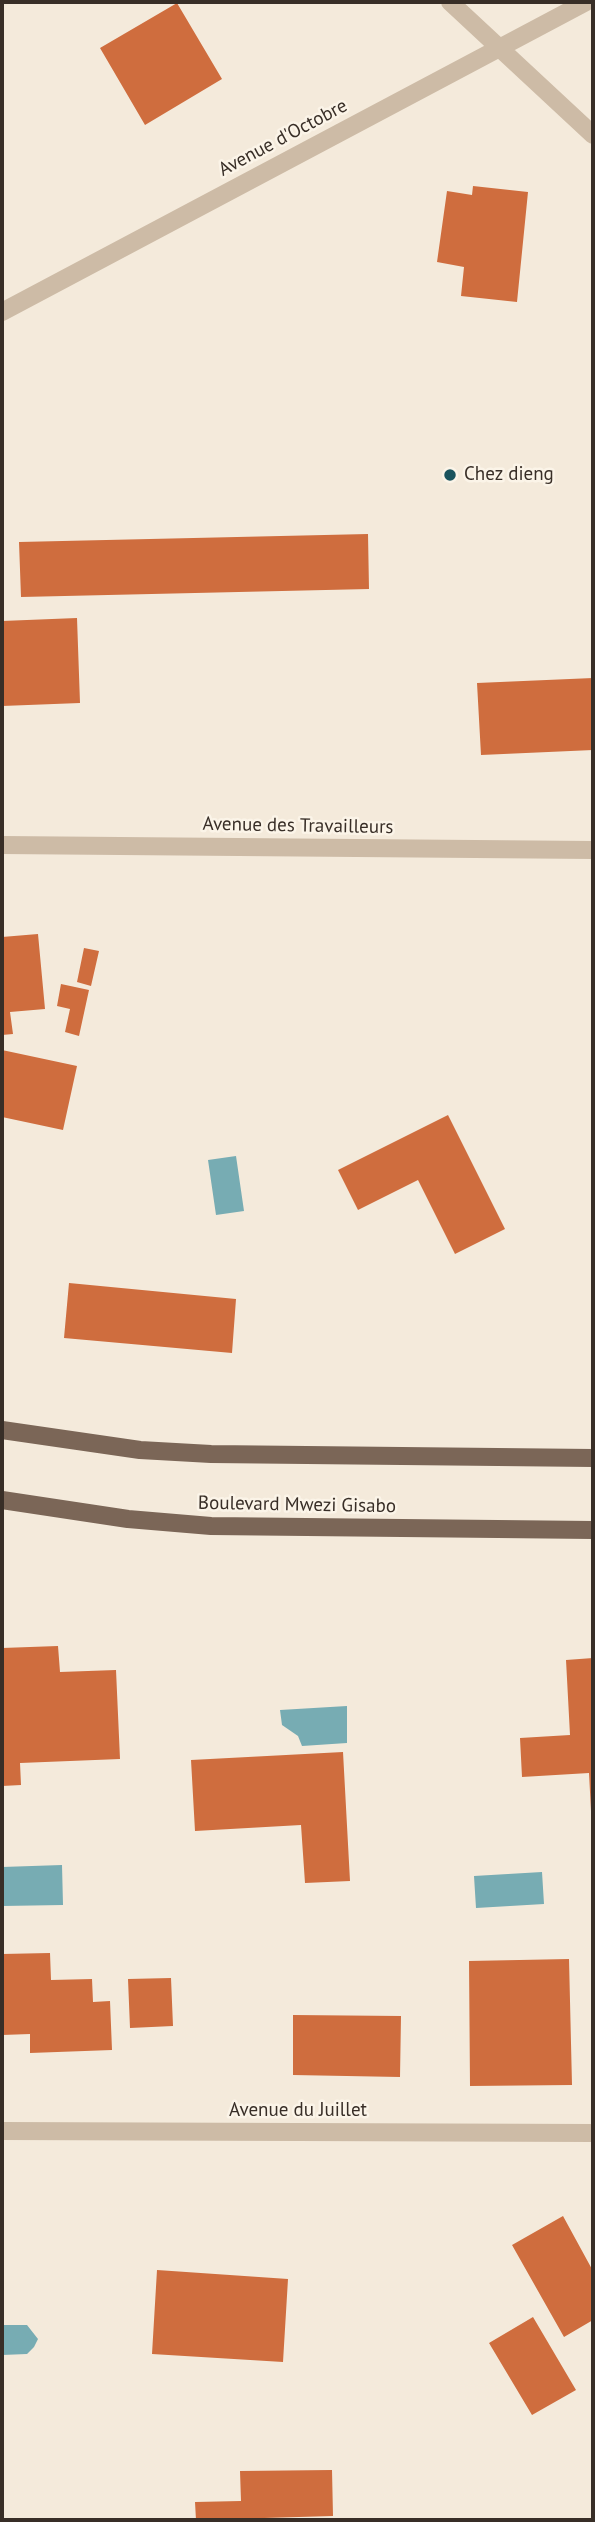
<!DOCTYPE html>
<style>
body{margin:0}
#map{position:relative;width:595px;height:2522px;overflow:hidden;background:#f4eadb;font-family:"PT Sans",sans-serif}
canvas{display:block}
.frame{position:absolute;inset:0;border:4px solid #382e27;pointer-events:none}
</style>
<div id="map">
<canvas width="595" height="2522"></canvas>
<div class="frame"></div>
</div>
<script>
const ctx = document.querySelector('canvas').getContext('2d');
ctx.lineJoin = 'round';
function fill(path, color) {
  ctx.fillStyle = color;
  ctx.fill(path, 'evenodd');
}
function poly(rows) {
  const path = new Path2D();
  for (const r of rows) {
    path.moveTo(r[0], r[1]);
    for (let i = 2; i < r.length; i += 2) path.lineTo(r[i], r[i + 1]);
  }
  return path;
}
function trace(path, color, width, dash) {
  ctx.strokeStyle = color;
  ctx.lineWidth = width;
  ctx.lineCap = dash ? 'butt' : 'round';
  ctx.setLineDash(dash || []);
  ctx.stroke(path);
}
function drawText(font, color, halo, rows, align = 'center') {
  ctx.font = font + ' "PT Sans",sans-serif';
  ctx.lineWidth = 5;
  ctx.setLineDash([]);
  ctx.textBaseline = 'middle';
  ctx.strokeStyle = halo;
  ctx.fillStyle = color;
  for (const [text, x, y, turn = 0] of rows) {
    ctx.save();
    ctx.translate(x, y);
    ctx.rotate((+turn || 0) * Math.PI / 180);
    ctx.textAlign = isNaN(turn) ? turn : align;
    if (halo) ctx.strokeText(text, 0, 0);
    ctx.fillText(text, 0, 0);
    ctx.restore();
  }
}
const water = poly([
 [236,1156,244,1211,216,1215,208,1160],
 [347,1706,347,1743,302,1746,298,1736,282,1725,280,1710],
 [62,1865,63,1905,2,1906,2,1867],
 [542,1872,544,1904,476,1908,474,1876],
 [2,2325,27,2325,38,2339,34,2347,27,2354,2,2355]
]);
const building = poly([
 [177,3,222,79,145,125,100,48],
 [473,186,528,192,517,302,461,296,464,267,437,262,447,191,472,195],
 [368,534,369,589,21,597,19,542],
 [77,618,80,703,2,706,2,621],
 [593,678,593,750,481,755,477,683],
 [38,934,45,1009,10,1012,13,1034,2,1035,2,937],
 [84,948,99,951,91,986,77,982],
 [61,984,89,990,79,1036,65,1032,70,1009,57,1006],
 [2,1050,77,1066,63,1130,2,1117],
 [448,1115,505,1229,455,1254,418,1180,358,1210,338,1170],
 [69,1283,236,1299,232,1353,64,1338],
 [58,1646,60,1672,116,1670,120,1759,20,1763,21,1785,2,1786,2,1648],
 [593,1658,593,1811,591,1811,589,1773,522,1777,520,1738,570,1735,566,1660],
 [343,1752,350,1881,305,1883,301,1825,195,1831,191,1760],
 [50,1953,51,1980,92,1979,93,2002,110,2001,112,2050,30,2053,30,2034,2,2035,2,1954],
 [569,1959,572,2085,470,2086,469,1961],
 [171,1978,173,2026,130,2028,128,1979],
 [293,2015,401,2016,400,2077,293,2075],
 [563,2216,593,2271,593,2320,564,2337,512,2245],
 [157,2270,288,2279,283,2362,152,2354],
 [533,2317,576,2390,532,2415,489,2343],
 [332,2470,333,2516,196,2520,195,2502,241,2501,240,2471]
]);
const minor = poly([
 [450,2,593,135],
 [2,312,586,2],
 [2,845,593,850],
 [2,2131,593,2133]
]);
const primary = poly([
 [2,1430,140,1450,211,1454,593,1458],
 [2,1500,128,1519,211,1526,593,1530]
]);
const markers = [
 [450,475,7,"#1a535d"]
];
const streetNames = [
 ["Avenue d'Octobre",283,138,-28],
 ["Avenue des Travailleurs",298,826,1],
 ["Boulevard Mwezi Gisabo",297,1505,1],
 ["Avenue du Juillet",298,2111]
];
const poiNames = [
 ["Chez dieng",464,475]
];
fill(water, '#77acb3');
fill(building, '#cf6d3e');
trace(minor, '#cdbba6', 18);
trace(primary, '#7b6657', 18);
for (const [x, y, r, color] of markers) {
  const dot = new Path2D();
  dot.arc(x, y, r, 0, 2 * Math.PI);
  ctx.fillStyle = color;
  ctx.fill(dot);
  trace(dot, '#fbf4e8', 2.5);
}
drawText('19px', '#382e27', '#fbf4e8', streetNames);
drawText('19px', '#382e27', '#fbf4e8', poiNames, 'left');
</script>
